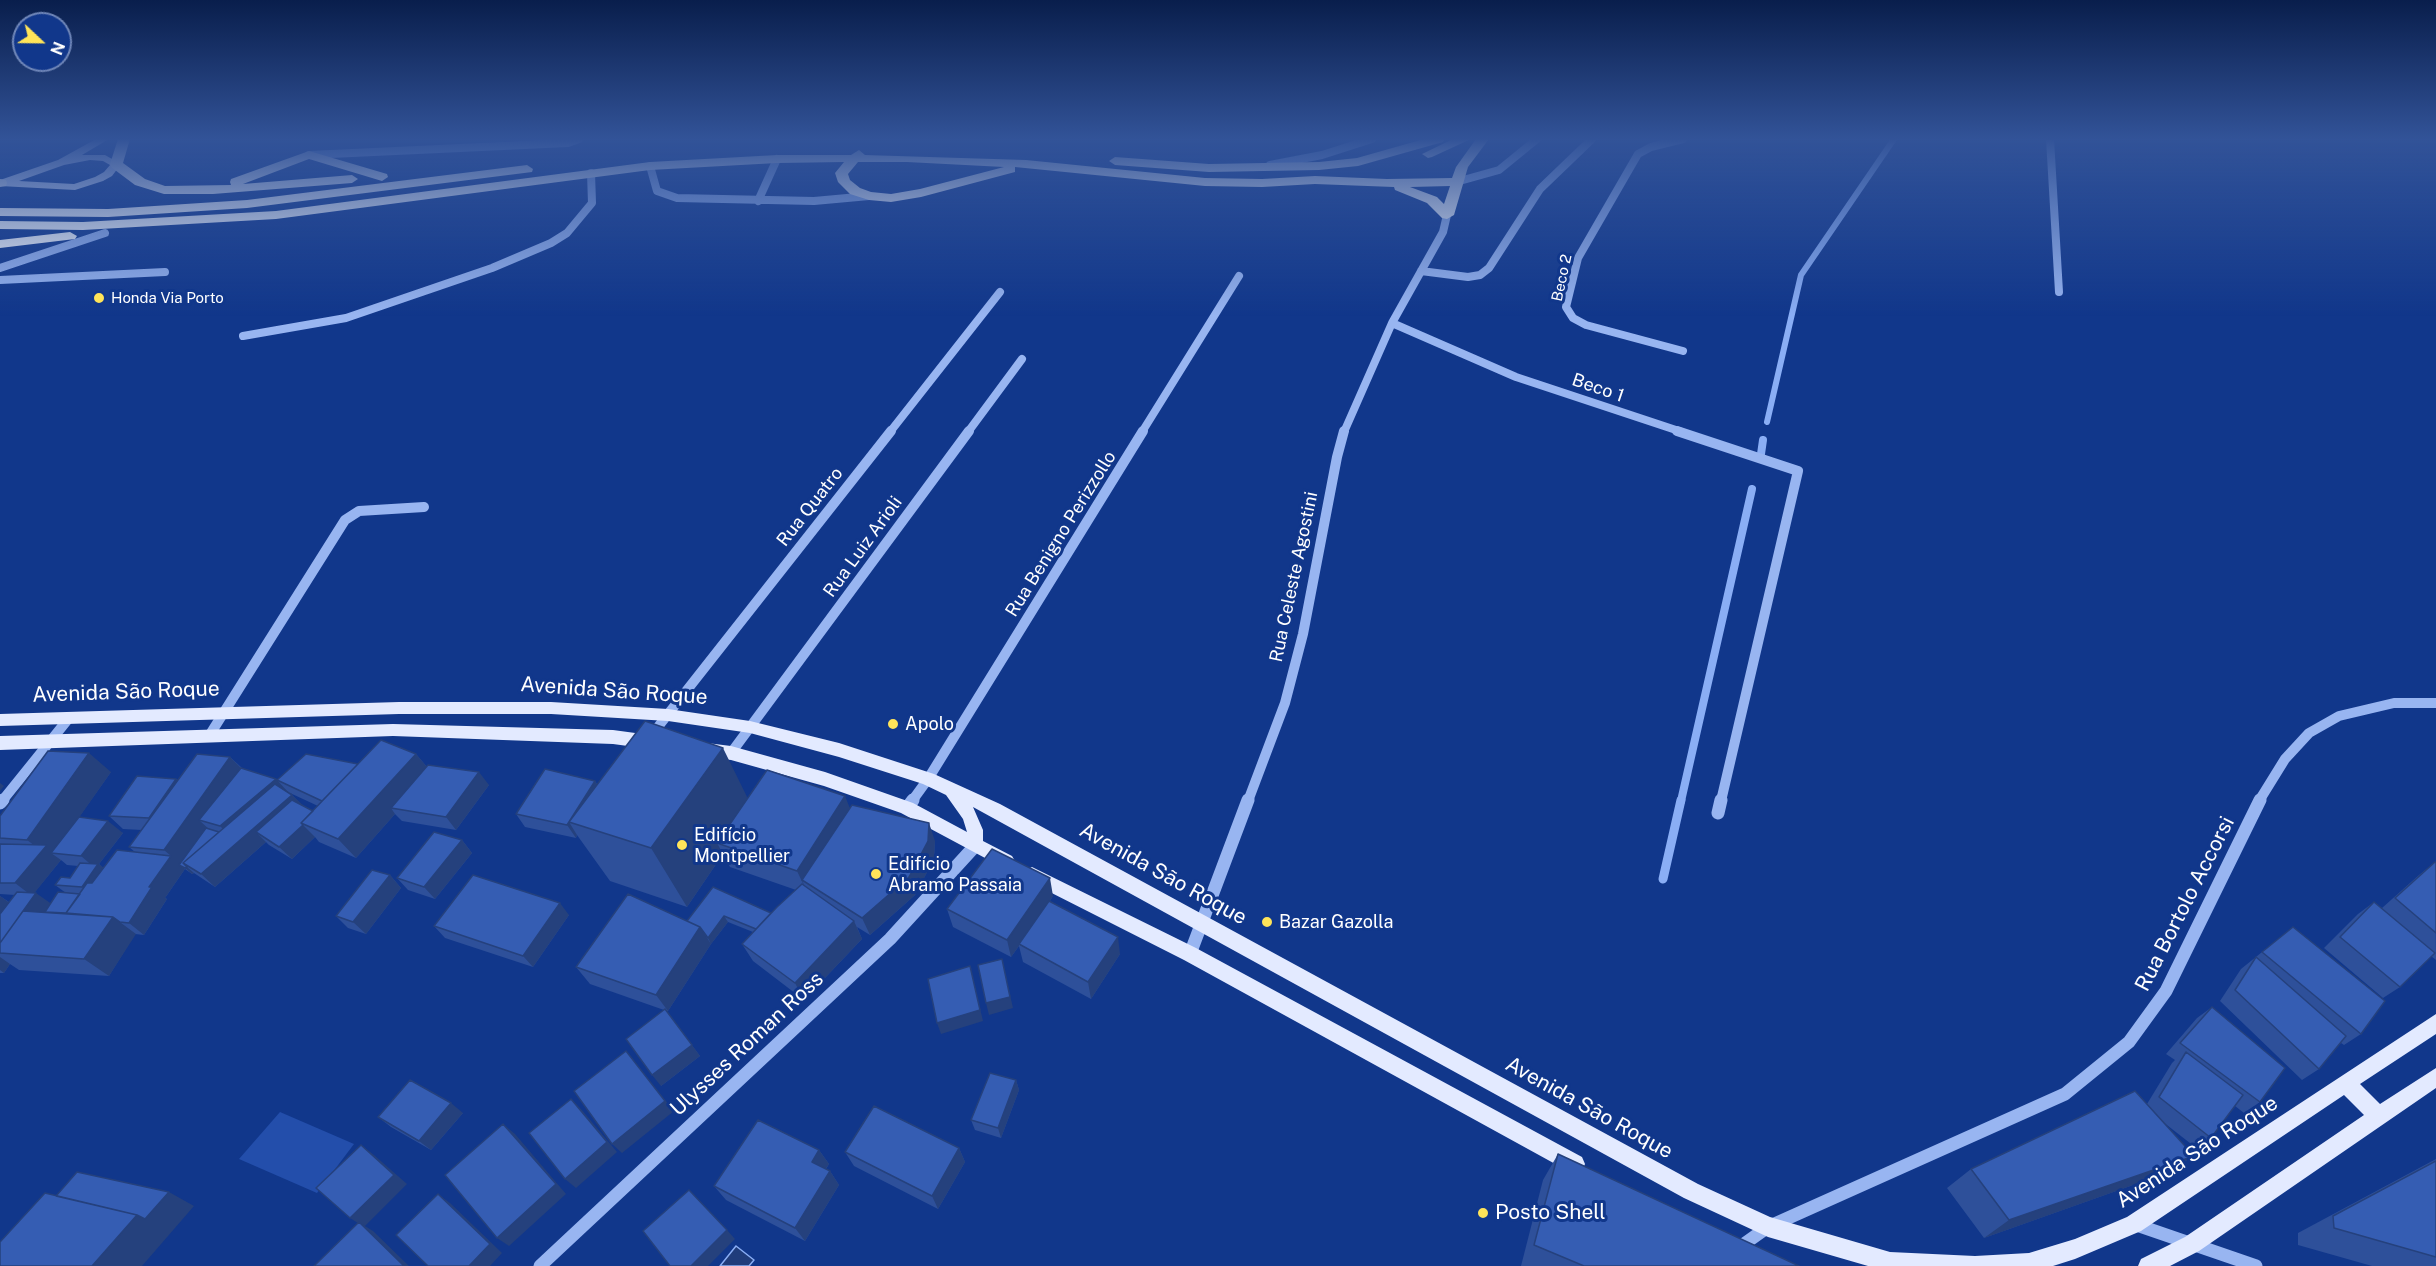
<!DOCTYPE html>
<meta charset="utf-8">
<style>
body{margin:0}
#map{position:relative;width:2436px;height:1266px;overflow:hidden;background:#11378b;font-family:"Public Sans",sans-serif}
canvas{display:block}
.north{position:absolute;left:12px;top:12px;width:60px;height:60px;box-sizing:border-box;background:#11378b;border:2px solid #7087b9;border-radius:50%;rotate:112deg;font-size:16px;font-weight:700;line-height:24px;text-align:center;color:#fff}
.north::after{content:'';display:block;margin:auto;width:21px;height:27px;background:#ffe459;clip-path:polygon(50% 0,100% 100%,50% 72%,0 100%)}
</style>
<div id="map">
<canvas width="2436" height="1266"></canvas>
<div class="north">N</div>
</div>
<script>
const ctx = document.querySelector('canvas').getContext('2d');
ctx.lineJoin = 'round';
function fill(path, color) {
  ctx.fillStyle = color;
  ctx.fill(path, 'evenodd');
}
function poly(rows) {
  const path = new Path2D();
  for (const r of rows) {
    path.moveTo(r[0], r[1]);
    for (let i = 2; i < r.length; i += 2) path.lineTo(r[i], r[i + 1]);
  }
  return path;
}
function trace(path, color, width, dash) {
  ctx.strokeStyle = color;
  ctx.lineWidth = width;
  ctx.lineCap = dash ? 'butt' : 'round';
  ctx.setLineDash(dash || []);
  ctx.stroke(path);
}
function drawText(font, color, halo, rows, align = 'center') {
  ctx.font = font + ' "Public Sans",sans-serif';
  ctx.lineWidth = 6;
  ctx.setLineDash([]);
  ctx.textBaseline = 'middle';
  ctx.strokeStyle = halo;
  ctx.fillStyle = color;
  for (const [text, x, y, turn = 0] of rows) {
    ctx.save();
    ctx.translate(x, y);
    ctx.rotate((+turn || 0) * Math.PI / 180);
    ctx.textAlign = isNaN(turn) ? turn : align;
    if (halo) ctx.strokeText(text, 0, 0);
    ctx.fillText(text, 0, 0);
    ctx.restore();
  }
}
const green = poly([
 [280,1112,354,1144,317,1193,239,1159]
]);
const water = poly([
 [736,1246,754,1260,749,1266,720,1266,736,1246]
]);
const streamFar2 = poly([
 [1767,422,1801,275,1894,139]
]);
const streamFar1 = poly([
 [1761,454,1763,440],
 [1681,801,1752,489]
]);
const stream = poly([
 [1663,879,1681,800]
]);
const minorFar2 = poly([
 [1683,139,1651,147,1638,154,1578,258,1566,307,1573,318,1586,325,1683,351],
 [2050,139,2059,292],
 [309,155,568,143,579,139],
 [1270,165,1322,155,1372,139],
 [650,166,657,191,677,198,814,201,869,196],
 [1456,182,1499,170,1537,139],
 [758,201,777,159],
 [0,268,105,233],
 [1421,271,1468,277,1480,275,1489,268,1540,189,1592,139],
 [0,280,165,272],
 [1392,323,1516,377,1682,432],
 [243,336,346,318,492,268,551,243,567,233,592,203,591,173],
 [890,432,1000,292],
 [968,432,1022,359],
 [1142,432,1239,276],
 [1344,432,1392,323,1443,232,1447,215]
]);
const minorFar1 = poly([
 [1677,431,1798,471,1721,801],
 [209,736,345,520,359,511,424,507],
 [650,737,891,431],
 [731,753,969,431],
 [2,801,69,718],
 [912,801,928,779,1143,431],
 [1248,801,1285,703,1303,634,1337,457,1344,431],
 [2259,801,2285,759,2309,733,2339,716,2394,703,2436,703]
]);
const minor = poly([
 [0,803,3,800],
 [907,808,913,800],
 [1718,813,1721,800],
 [1190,954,1248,800],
 [2134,1224,2256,1266],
 [1737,1249,1768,1227,2065,1094,2129,1042,2166,991,2260,800],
 [540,1266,890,939,975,846]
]);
const major = poly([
 [96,139,109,139,82,155,105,155,121,164,112,176,103,181,75,190,0,186,0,180,58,160,96,139],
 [90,160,103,161,110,165,104,172,95,177,74,184,19,181,64,165,90,160],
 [399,702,551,702,668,709,750,721,839,743,934,774,1000,804,1698,1184,1770,1217,1890,1252,1975,1256,2029,1253,2075,1239,2127,1217,2436,1014,2436,1034,2360,1084,2380,1104,2436,1068,2436,1088,2199,1251,2170,1266,2138,1266,2141,1259,2185,1237,2364,1115,2344,1095,2141,1231,2075,1259,2053,1266,1868,1266,1768,1237,1684,1198,973,807,983,830,983,841,1012,856,1015,861,1012,866,1006,868,1000,866,901,813,824,786,731,760,707,757,701,755,699,750,701,745,707,743,731,746,825,772,913,803,967,832,963,819,946,795,923,784,839,757,750,733,668,721,551,714,399,714,0,726,0,714,399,702],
 [393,724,613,730,650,735,656,737,658,742,656,747,650,749,613,744,393,736,0,750,0,736,393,724],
 [1032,867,1196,948,1582,1157,1585,1164,1582,1171,1575,1174,1568,1171,1184,960,1026,880,1023,875,1026,870,1032,867]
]);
const highway = poly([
 [118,139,130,139,123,163,145,179,165,186,231,185,230,182,231,179,309,151,387,174,388,177,382,181,309,159,243,184,352,175,358,179,352,183,213,194,164,194,135,185,111,167,110,164,118,139],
 [1424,139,1445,139,1443,142,1358,166,1319,170,1209,172,1115,165,1109,161,1115,157,1209,164,1319,162,1357,158,1424,139],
 [1453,139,1471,139,1432,157,1428,158,1422,154,1453,139],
 [1476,139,1489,139,1468,167,1454,215,1447,219,1442,218,1427,203,1395,190,1394,187,1315,184,1262,187,1205,186,1015,167,1015,172,921,197,891,202,869,200,850,194,838,182,835,173,844,162,777,163,650,170,276,219,83,230,0,229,0,221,83,222,276,211,650,162,777,155,851,155,859,150,865,155,1026,160,1205,178,1262,179,1315,176,1387,179,1452,178,1456,167,1476,139],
 [858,162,907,162,1004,167,920,189,891,194,871,192,860,188,850,180,848,174,858,162],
 [1450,186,1444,204,1437,197,1410,187,1450,186],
 [527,165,533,169,532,172,247,208,108,217,0,216,0,208,108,209,247,200,527,165],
 [0,179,6,180,7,183,6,186,0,187,0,179],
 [70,232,77,236,75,239,0,248,0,240,70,232]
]);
const wall = poly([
 [416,754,427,767,489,785,456,830,402,821,395,814,356,858,319,842,315,837,292,859,269,845,266,842,215,887,194,873,192,874,185,869,165,898,167,899,144,935,135,934,109,976,19,970,10,964,4,973,0,973,0,896,9,902,15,895,0,894,0,816,111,772,79,817,123,833,99,864,103,868,135,852,129,847,142,830,123,829,109,816,176,779,178,780,230,757,242,768,276,779,289,793,277,780,358,764],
 [290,793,318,806,313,811,303,806],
 [61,860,67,865,78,866,70,878,55,885,66,893,51,904,34,893],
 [595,781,597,784,850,808,935,841,934,859,915,895,870,935,857,927,862,939,804,1000,753,961,742,944,753,932,728,922,711,944,668,1011,666,1011,700,1056,661,1086,664,1010,590,984,576,967,687,921,713,887,771,913,796,890,730,867,723,854,687,907,610,881,577,835,576,838,525,827,516,814],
 [462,840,472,853,435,899,408,890,397,878],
 [2435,862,2436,960,2431,956,2400,987,2383,998,2324,948,2358,914,2374,902,2382,908,2419,875],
 [390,875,401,888,366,934,348,928,336,916],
 [1053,896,1050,901,1120,954,1091,999,1023,962,1019,946,1011,957,953,927,947,909],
 [569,915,533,967,445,938,434,926],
 [2293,927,2361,1034,2344,1045,2341,1043,2319,1069,2302,1080,2220,1001,2241,969],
 [2212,1007,2260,1102,2244,1113,2235,1106,2211,1138,2195,1147,2163,1122,2194,1156,2164,1174,1984,1238,1947,1188,1971,1169,2147,1104,2172,1063,2175,1060,2166,1054,2197,1018],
 [1016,1080,1019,1090,1001,1138,975,1130,971,1120],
 [463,1113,431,1150,391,1127,378,1117],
 [959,1148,965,1162,938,1209,854,1166,845,1152],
 [819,1150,829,1164,826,1169,830,1171,839,1185,805,1241,726,1200,714,1186],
 [1558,1154,1799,1266,1521,1266,1543,1180],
 [2436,1159,2436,1266,2372,1266,2298,1245,2298,1233]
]);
const shadedWall = poly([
 [723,748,753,809,717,843,723,854,687,907,651,848],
 [89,753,111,772,55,852,51,853,61,860,32,896,15,883,42,851,27,840],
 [416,754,432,773,391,808,395,814,356,858,338,839],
 [230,757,249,776,199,820,211,831,187,867,194,873,192,874,185,868,179,865,185,869,165,898,167,899,144,935,129,923,149,887,171,856,164,850],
 [479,772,489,785,456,830,446,817],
 [176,779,190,792,163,831,149,818],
 [276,779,288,792,233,839,220,826],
 [595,781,603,794,569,822],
 [0,783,4,786,0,791],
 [292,795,305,807,256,832,266,842,215,887,201,874],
 [845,796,855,821,802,880,808,894,797,871],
 [108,821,123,833,99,864,114,876,98,899,82,887,95,868,81,856],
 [569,822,577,835,576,838,567,825],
 [929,823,935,841,934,859,915,895,870,935,862,918],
 [303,825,315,837,292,859,279,847],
 [462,840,472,853,435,899,424,887],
 [390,875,401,888,366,934,353,922],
 [1050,878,1053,896,1020,945,1019,944,1019,946,1011,957,1007,940],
 [36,893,53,905,44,917,0,943],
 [0,896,14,906,0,924],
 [560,903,569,915,533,967,523,956],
 [724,916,728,922,711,944,708,938],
 [113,917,136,934,109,976,84,959],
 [854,921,862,939,804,1000,795,983],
 [700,927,711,944,668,1011,656,995],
 [1118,937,1120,954,1091,999,1088,982],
 [0,957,10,964,4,973,0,970],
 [1002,959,1013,1008,989,1015,986,1003],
 [970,966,983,1021,941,1034,937,1023],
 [692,1045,700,1056,661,1086,652,1075],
 [634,1062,674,1111,622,1153,612,1144],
 [1016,1080,1019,1090,1001,1138,998,1128],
 [571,1099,581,1109,617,1152,576,1188,565,1179],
 [451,1103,463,1113,431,1150,419,1141],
 [503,1124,515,1134,566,1194,509,1246,497,1238],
 [361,1145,374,1155,407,1184,365,1226,373,1231,409,1266,404,1266,364,1227,350,1218],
 [959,1148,965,1162,938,1209,932,1196],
 [819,1150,829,1164,821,1176,812,1162],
 [2194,1156,2164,1174,1984,1238,2009,1220],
 [830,1171,839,1185,805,1241,795,1228],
 [169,1192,194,1206,142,1266,92,1266,137,1215],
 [438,1194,450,1203,502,1253,490,1266,469,1266],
 [727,1230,735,1239,708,1266,691,1266]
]);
const building = poly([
 [645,721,723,748,651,848,569,822,645,721],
 [381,740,416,754,338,839,301,823,381,740],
 [48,751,89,753,27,840,0,838,0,816,48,751],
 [197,754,230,757,164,850,129,847,197,754],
 [306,754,358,764,322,801,277,780,306,754],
 [428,765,479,772,446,817,391,808,428,765],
 [241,768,276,779,220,826,199,820,241,768],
 [545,769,595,781,567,825,516,814,545,769],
 [767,770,845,796,797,871,717,843,767,770],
 [137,776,176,779,149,818,109,816,137,776],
 [275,784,292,795,201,874,183,863,275,784],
 [292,800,313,811,301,823,303,825,279,847,256,832,292,800],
 [852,805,929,823,928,841,909,877,862,918,802,880,852,805],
 [79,817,108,821,81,856,51,853,79,817],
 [206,828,219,832,183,863,187,867,185,868,179,865,206,828],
 [434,832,462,840,424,887,397,878,434,832],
 [0,844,47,845,15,883,0,883,0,844],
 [992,849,1050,878,1007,940,947,909,992,849],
 [117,850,171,856,149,887,152,887,129,923,120,922,113,917,66,913,87,883,92,883,117,850],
 [2435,862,2436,863,2436,933,2395,898,2435,862],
 [80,863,98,864,82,887,55,885,61,877,70,878,80,863],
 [372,870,390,875,353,922,336,916,372,870],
 [473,875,560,903,523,956,434,926,473,875],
 [802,884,854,921,795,983,742,944,777,907,802,884],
 [713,887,771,913,756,929,724,916,708,938,700,927,687,921,713,887],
 [17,892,36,893,0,943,0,914,17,892],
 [58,892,80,894,66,913,45,912,58,892],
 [628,894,700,927,656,995,576,967,628,894],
 [1049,901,1118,937,1088,982,1019,944,1049,901],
 [2374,902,2435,953,2400,987,2340,937,2374,902],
 [23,911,113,917,84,959,0,953,0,943,23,911],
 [2293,927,2385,1001,2361,1034,2262,952,2293,927],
 [2256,957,2346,1036,2319,1069,2235,990,2256,957],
 [1002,959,1010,997,986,1003,978,965,1002,959],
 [970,966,980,1010,937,1023,928,979,970,966],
 [2212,1007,2285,1068,2260,1102,2180,1043,2212,1007],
 [665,1009,692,1045,652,1075,626,1039,665,1009],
 [626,1051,665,1101,612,1144,574,1091,626,1051],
 [2186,1052,2243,1095,2211,1138,2159,1097,2186,1052],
 [990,1073,1016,1080,998,1128,971,1120,990,1073],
 [410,1080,451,1103,419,1141,378,1117,410,1080],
 [2135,1091,2194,1156,2009,1220,1971,1169,2135,1091],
 [571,1099,607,1142,565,1179,529,1133,571,1099],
 [874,1106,959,1148,932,1196,845,1152,874,1106],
 [758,1120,819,1150,812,1162,830,1171,795,1228,714,1186,758,1120],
 [503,1124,556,1184,497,1238,445,1175,503,1124],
 [361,1145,394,1175,350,1218,316,1188,361,1145],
 [1558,1154,1799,1266,1584,1266,1534,1245,1558,1154],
 [2436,1161,2436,1257,2334,1228,2333,1216,2436,1161],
 [77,1172,169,1192,145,1219,137,1215,56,1196,77,1172],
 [689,1190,727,1230,691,1266,670,1266,643,1231,689,1190],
 [45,1193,137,1215,92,1266,0,1266,0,1242,45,1193],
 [438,1194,490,1244,469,1266,428,1266,396,1235,438,1194],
 [359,1222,404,1266,314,1266,359,1222]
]);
const markers = [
 [99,298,6,"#ffe459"],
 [893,724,6,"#ffe459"],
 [682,845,6,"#ffe459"],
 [876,874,6,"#ffe459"],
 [1267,922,6,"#ffe459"],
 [1483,1213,6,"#ffe459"]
];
const farStreetnames = [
 ["Beco 2",1562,278,-78]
];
const farPoinames = [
 ["Honda Via Porto",111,298]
];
const streetNames = [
 ["Beco 1",1598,388,19],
 ["Rua Quatro",810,507,-52],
 ["Rua Benigno Perizzollo",1061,534,-58],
 ["Rua Luiz Arioli",863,547,-54],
 ["Rua Celeste Agostini",1294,577,-78]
];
const poiNames = [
 ["Apolo",905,724],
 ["Edifício",694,835],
 ["Montpellier",694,856],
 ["Edifício",888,864],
 ["Abramo Passaia",888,885],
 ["Bazar Gazolla",1279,922]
];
const nearStreetnames = [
 ["Avenida São Roque",614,691,4],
 ["Avenida São Roque",126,692,-2],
 ["Avenida São Roque",1163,874,29],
 ["Rua Bortolo Accorsi",2185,904,-63],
 ["Ulysses Roman Ross",747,1044,-43],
 ["Avenida São Roque",1589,1108,29],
 ["Avenida São Roque",2197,1152,-33]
];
const nearPoinames = [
 ["Posto Shell",1495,1213]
];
fill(green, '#234eab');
fill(water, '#203c7b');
trace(water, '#8aaef5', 1.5);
trace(streamFar2, '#8aaef5', 6);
trace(streamFar1, '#8aaef5', 8);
trace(stream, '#8aaef5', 9);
trace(minorFar2, '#98b5f1', 8);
trace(minorFar1, '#98b5f1', 10);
trace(minor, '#98b5f1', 13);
fill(major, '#e3eaff');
fill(highway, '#fff');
fill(wall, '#2e509a');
fill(shadedWall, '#25417d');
fill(building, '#355db3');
trace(building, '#25417d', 1.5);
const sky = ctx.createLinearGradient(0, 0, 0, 316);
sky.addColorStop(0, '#091e4c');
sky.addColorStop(0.44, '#325398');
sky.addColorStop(1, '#32539800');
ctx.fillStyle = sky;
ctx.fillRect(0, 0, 2436, 316);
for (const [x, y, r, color] of markers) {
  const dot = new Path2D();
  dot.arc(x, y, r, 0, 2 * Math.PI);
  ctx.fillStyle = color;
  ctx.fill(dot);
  trace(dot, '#11378b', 2);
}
drawText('15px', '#fff', '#11378b', farStreetnames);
drawText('15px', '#fff', '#11378b', farPoinames, 'left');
drawText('18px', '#fff', '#11378b', streetNames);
drawText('18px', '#fff', '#11378b', poiNames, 'left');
drawText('21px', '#fff', '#11378b', nearStreetnames);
drawText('21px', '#fff', '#11378b', nearPoinames, 'left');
</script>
